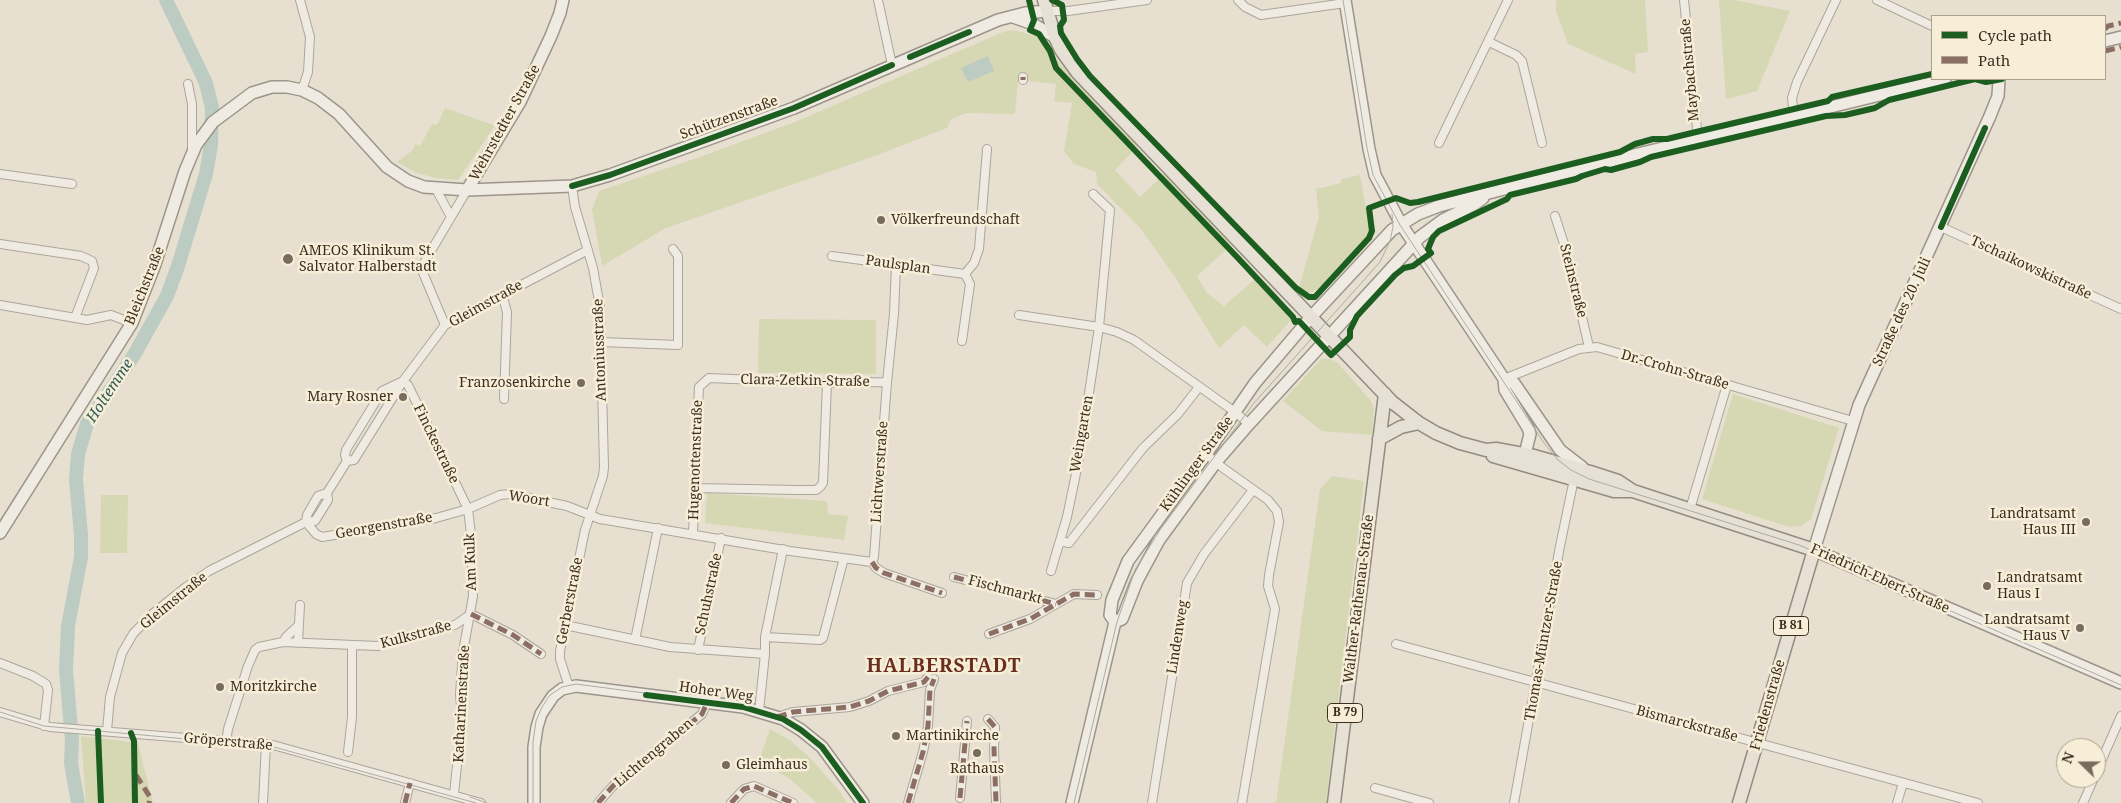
<!DOCTYPE html>
<meta charset="utf-8">
<style>
body{margin:0}
#map{position:relative;width:2121px;height:803px;overflow:hidden;background:#e7e0d1;font-family:"Noto Serif",serif}
canvas{display:block}
.legend{position:absolute;left:1931px;top:15px;width:175px;height:65px;box-sizing:border-box;background:#f7eed8;border:1px solid #ada18e;margin:0;padding:6px 9px;list-style:none;font-size:15px;color:#3d2e20}
.legend li{display:flex;align-items:center;gap:10px;height:25px}
.legend b{width:25px;border:1px solid #ada18e}
.north{position:absolute;left:2056px;top:738px;width:50px;height:50px;box-sizing:border-box;background:#f7eed8;border:1px solid #ada18e;border-radius:50%;rotate:292deg;font-size:14px;font-weight:700;line-height:20px;text-align:center;color:#3d2e20}
.north::after{content:'';display:block;margin:auto;width:18px;height:22px;background:#786c5e;clip-path:polygon(50% 0,100% 100%,50% 72%,0 100%)}
</style>
<div id="map">
<canvas width="2121" height="803"></canvas>
<ul class="legend">
<li><b style="height:6px;background:#1b5e20"></b>Cycle path</li>
<li><b style="height:6px;background:#8d6e63"></b>Path</li>
</ul>
<div class="north">N</div>
</div>
<script>
const ctx = document.querySelector('canvas').getContext('2d');
ctx.lineJoin = 'round';
function fill(path, color) {
  ctx.fillStyle = color;
  ctx.fill(path, 'evenodd');
}
function poly(rows) {
  const path = new Path2D();
  for (const r of rows) {
    path.moveTo(r[0], r[1]);
    for (let i = 2; i < r.length; i += 2) path.lineTo(r[i], r[i + 1]);
  }
  return path;
}
function trace(path, color, width, dash) {
  ctx.strokeStyle = color;
  ctx.lineWidth = width;
  ctx.lineCap = dash ? 'butt' : 'round';
  ctx.setLineDash(dash || []);
  ctx.stroke(path);
}
function drawText(font, color, halo, rows, align = 'center') {
  ctx.font = font + ' "Noto Serif",serif';
  ctx.lineWidth = 5;
  ctx.setLineDash([]);
  ctx.textBaseline = 'middle';
  ctx.strokeStyle = halo;
  ctx.fillStyle = color;
  for (const [text, x, y, turn = 0] of rows) {
    ctx.save();
    ctx.translate(x, y);
    ctx.rotate((+turn || 0) * Math.PI / 180);
    ctx.textAlign = isNaN(turn) ? turn : align;
    if (halo) ctx.strokeText(text, 0, 0);
    ctx.fillText(text, 0, 0);
    ctx.restore();
  }
}
const green = poly([
 [1556,0,1645,0,1648,52,1635,54,1636,74,1568,44,1556,11],
 [1719,0,1734,0,1790,11,1757,91,1726,99],
 [1013,30,1036,36,1049,53,1059,62,1138,146,1115,170,1140,197,1165,173,1231,245,1197,276,1207,293,1224,306,1255,279,1291,320,1267,347,1244,325,1219,348,1175,277,1141,229,1097,184,1096,172,1074,164,1064,151,1072,103,1054,101,1056,84,1028,81,1018,80,1015,114,967,113,951,119,947,128,872,157,666,228,602,266,592,209,599,191,700,157,795,122,1003,32],
 [445,108,493,125,494,127,458,180,436,178,417,173,397,162,413,150,415,144,420,146,432,124,436,125,439,122],
 [1360,175,1370,232,1366,239,1322,287,1312,292,1304,292,1299,288,1319,216,1316,189,1341,183,1341,179],
 [759,319,876,320,876,374,758,373],
 [1321,359,1330,359,1337,362,1371,401,1374,409,1372,435,1322,431,1283,401],
 [1733,394,1839,428,1811,519,1801,526,1789,527,1702,499],
 [1332,476,1364,481,1326,803,1276,803,1320,489],
 [707,493,827,501,828,514,848,516,844,540,705,523],
 [101,495,128,495,127,553,100,553],
 [770,729,791,741,807,755,838,789,847,803,817,803,791,780,759,760],
 [81,736,138,743,153,803,86,803]
]);
const water = poly([
 [988,56,994,71,968,82,961,68]
]);
const river = poly([
 [78,803,71,763,72,741,66,670,68,626,81,557,81,535,76,479,78,454,87,424,134,355,167,296,178,266,206,174,211,145,212,108,206,83,166,0]
]);
const street = poly([
 [300,0,310,37,308,72,302,90],
 [878,0,892,65],
 [1238,0,1245,7,1261,15,1345,3],
 [1684,0,1698,139],
 [1877,0,1932,26],
 [1047,11,1068,11,1147,0],
 [1489,42,1516,55,1522,61,1542,143],
 [1023,77,1023,80],
 [188,84,192,104,192,148],
 [1794,116,1792,98,1797,82,1836,0],
 [1439,143,1508,0],
 [0,174,72,184],
 [436,189,451,217],
 [1555,216,1567,253,1589,347],
 [1941,227,2121,309],
 [0,244,81,256,92,261,94,268,75,318],
 [832,256,965,274,974,263,979,249,987,149],
 [502,294,507,312,504,399],
 [0,305,87,320,111,315,132,323],
 [1019,315,1099,327,1117,332,1134,340,1235,412,1249,424],
 [445,325,421,268,467,190],
 [962,341,970,284,965,274],
 [601,342,678,345,678,256,673,249],
 [1504,379,1579,349,1597,347,1853,421],
 [1206,454,1223,468,1268,500,1277,511,1279,522,1269,575,1268,586,1275,609,1242,803],
 [696,488,797,490,816,490,820,487,823,483,827,383],
 [327,493,318,496,307,515,306,522,315,521,328,500,327,493,347,461,345,455,346,450,382,391,403,381,354,460,347,461],
 [1690,509,1727,385],
 [693,533,699,387,709,378,827,383,887,382],
 [1060,541,1069,543,1143,448,1178,414,1199,387],
 [872,562,874,557,887,382,894,314,896,265],
 [872,562,876,568,884,573,942,593],
 [1051,571,1067,517,1079,459,1099,327,1110,210,1093,194],
 [954,577,1056,604],
 [471,614,513,635,541,654],
 [565,625,670,647,765,654,765,637,820,640,823,638,844,558],
 [989,634,1030,619,1074,594,1097,595],
 [765,637,783,549],
 [635,640,658,528],
 [283,642,286,637,299,625],
 [298,643,300,605],
 [1396,644,1978,803],
 [698,650,721,538],
 [0,663,33,676,46,684,48,690,44,726],
 [569,687,560,659,560,651,585,530,603,476,604,467,600,307,593,268,575,207,572,186],
 [759,711,765,654],
 [0,712,50,727,273,745,481,803],
 [777,717,793,712,850,707,869,701,888,691,924,682,928,677],
 [988,719,995,727,994,749,996,802],
 [107,731,110,697,122,653,133,634,151,615,186,587,209,571,306,522,316,534,322,537,436,518,468,509,500,495,510,494,567,506,600,519,790,551,872,562],
 [226,742,228,729,248,666,255,650,259,647,283,642,378,646,396,639,455,625,471,614],
 [348,752,352,717,352,646],
 [2096,773,2121,716],
 [1375,788,1429,803],
 [454,794,462,718,460,694,463,652,473,596,471,534,468,509,408,385,403,381,445,325,588,250],
 [960,798,967,721],
 [263,803,266,744],
 [405,803,410,783],
 [598,803,613,786,702,714,707,703],
 [731,803,744,789,754,786,793,803],
 [908,803,923,752,928,726,930,690,934,679],
 [1152,803,1187,583,1204,554,1253,490],
 [1514,803,1560,546,1574,479],
 [1897,803,1903,783],
 [2083,803,2094,778]
]);
const secondary = poly([
 [1345,0,1369,149,1375,175,1401,224,1504,379,1505,390,1528,428,1530,434,1523,462],
 [1013,17,1033,24,1055,37],
 [2105,41,2121,37],
 [1999,79,1998,96,1990,116,1859,405,1814,550,2121,683],
 [467,190,520,102,551,36,560,13,563,0],
 [1504,379,1514,383,1560,450,1582,467],
 [0,533,132,323,154,267,185,171,196,145,213,122,252,93,272,87,287,87,302,90,318,98,339,114,387,167,408,181,424,187,467,190,572,186,610,175,794,108,998,20,1025,13,1047,11],
 [1115,622,1122,619,1137,581,1159,540,1216,462,1249,424,1420,237,1443,220,1475,204,1483,198],
 [534,803,534,747,537,727,541,714,553,696,562,689,576,686,743,707,783,719,801,730,822,747,863,803],
 [1072,803,1115,622,1110,615,1112,600,1128,561,1206,454,1255,383,1311,317,1392,230,1418,214,1439,206,1638,154,1945,79]
]);
const primary = poly([
 [1044,0,1055,37,1061,50,1077,72,1392,402,1419,423,1436,433,1460,443,1486,450,1496,449,1534,456,1590,472,1618,481,1633,491,1814,550,1739,803],
 [1379,439,1401,427,1419,423],
 [1493,456,1614,491,1633,491],
 [1334,803,1385,394]
]);
const tram = poly([
 [1343,0,1367,148,1373,175,1400,225,1544,443,1558,460,1571,470,1589,479,1799,545,2121,685],
 [0,712,44,726,274,747,476,803],
 [470,797,487,803],
 [533,803,533,742,536,721,542,707,550,695,562,687,576,684,743,706,780,716,803,729,823,746,865,803],
 [1074,803,1117,622,1135,570,1160,530,1254,403,1380,262,1390,241,1393,227,1392,214]
]);
const quiet = poly([
 [2105,29,2108,26,2121,23],
 [2105,51,2121,47],
 [1023,77,1023,80],
 [872,562,876,568,884,573,942,593],
 [954,577,1056,604],
 [471,614,513,635,541,654],
 [989,634,1030,619,1074,594,1097,595],
 [777,717,793,712,850,707,869,701,888,691,924,682,928,677],
 [988,719,995,727,994,749,996,802],
 [136,775,150,797,149,803],
 [960,798,967,721],
 [405,803,410,783],
 [598,803,613,786,702,714,707,703],
 [731,803,744,789,754,786,793,803],
 [908,803,923,752,928,726,930,690,934,679]
]);
const cycleway = poly([
 [1029,0,1034,20,1030,30,1039,34,1050,51,1056,68,1237,257,1293,317,1295,322,1299,321,1331,355,1350,337,1350,330,1357,316,1395,275,1404,268,1413,266,1431,253,1428,249,1433,237,1439,231,1507,199,1510,195,1576,179,1582,176,1605,169,1611,170,1640,162,1651,157,1826,116,1845,115,1875,108,1889,100,1975,79,1986,82,2002,79],
 [1052,0,1062,5,1064,20,1060,26,1061,33,1077,59,1090,76,1296,288,1309,297,1315,297,1369,238,1372,231,1369,208,1396,198,1410,203,1418,202,1620,152,1635,144,1653,139,1667,139,1696,132,1828,101,1832,97,1932,74],
 [910,57,969,32],
 [572,186,610,175,794,108,892,65],
 [1941,227,1985,128],
 [646,695,743,707,783,719,801,730,822,747,863,803],
 [98,731,101,803],
 [131,733,134,741,135,803]
]);
const markers = [
 [881,220,5,"#786c5e"],
 [288,259,6,"#786c5e"],
 [581,383,5,"#786c5e"],
 [403,397,5,"#786c5e"],
 [2086,522,5,"#786c5e"],
 [1987,586,5,"#786c5e"],
 [2080,628,5,"#786c5e"],
 [220,687,5,"#786c5e"],
 [896,736,5,"#786c5e"],
 [977,753,5,"#786c5e"],
 [726,765,5,"#786c5e"]
];
const shields = [
 [1791,626,35],
 [1345,713,35]
];
const shieldNames = [
 ["B 81",1791,626],
 ["B 79",1345,713]
];
const streetNames = [
 ["Maybachstraße",1690,70,-95],
 ["Schützenstraße",729,118,-20],
 ["Wehrstedter Straße",505,123,-61],
 ["Paulsplan",898,265,8],
 ["Tschaikowskistraße",2031,268,25],
 ["Steinstraße",1573,281,76],
 ["Bleichstraße",145,286,-68],
 ["Gleimstraße",486,304,-29],
 ["Straße des 20. Juli",1902,312,-65],
 ["Antoniusstraße",600,350,-92],
 ["Dr.-Crohn-Straße",1675,370,16],
 ["Clara-Zetkin-Straße",805,381,1],
 ["Weingarten",1082,434,-80],
 ["Finckestraße",436,444,64],
 ["Hugenottenstraße",696,460,-88],
 ["Kühlinger Straße",1197,464,-54],
 ["Lichtwerstraße",880,472,-86],
 ["Woort",529,499,9],
 ["Georgenstraße",384,526,-10],
 ["Am Kulk",471,562,-92],
 ["Friedrich-Ebert-Straße",1880,579,24],
 ["Fischmarkt",1005,590,15],
 ["Schuhstraße",709,594,-78],
 ["Walther-Rathenau-Straße",1359,599,-83],
 ["Gleimstraße",174,601,-39],
 ["Gerberstraße",570,601,-79],
 ["Kulkstraße",416,635,-15],
 ["Lindenweg",1178,637,-81],
 ["Thomas-Müntzer-Straße",1544,641,-80],
 ["Hoher Weg",716,692,8],
 ["Katharinenstraße",462,704,-87],
 ["Friedenstraße",1768,705,-74],
 ["Bismarckstraße",1687,724,15],
 ["Gröperstraße",228,742,5],
 ["Lichtengraben",654,753,-40]
];
const poiNames = [
 ["Völkerfreundschaft",891,220],
 ["AMEOS Klinikum St.",299,251],
 ["Salvator Halberstadt",299,267],
 ["Franzosenkirche",571,383,"right"],
 ["Mary Rosner",393,397,"right"],
 ["Landratsamt",2076,514,"right"],
 ["Haus III",2076,530,"right"],
 ["Landratsamt",1997,578],
 ["Haus I",1997,594],
 ["Landratsamt",2070,620,"right"],
 ["Haus V",2070,636,"right"],
 ["Moritzkirche",230,687],
 ["Martinikirche",906,736],
 ["Gleimhaus",736,765],
 ["Rathaus",977,769,"center"]
];
const waterNames = [
 ["Holtemme",110,391,-57]
];
const districtNames = [
 ["HALBERSTADT",944,667]
];
fill(green, '#d6d7b3');
fill(water, '#bcccc2');
trace(river, '#bcccc2', 14);
trace(street, '#ada599', 10);
trace(secondary, '#9c958a', 14);
trace(primary, '#928b80', 15);
trace(street, '#efebe3', 8);
trace(secondary, '#efebe3', 11);
trace(primary, '#e6e1d4', 12);
trace(tram, '#afaaa2', 1);
trace(quiet, '#8d6e63', 5, [10, 5]);
trace(cycleway, '#1b5e20', 6);
for (const [x, y, r, color] of markers) {
  const dot = new Path2D();
  dot.arc(x, y, r, 0, 2 * Math.PI);
  ctx.fillStyle = color;
  ctx.fill(dot);
  trace(dot, '#f7eed8', 2);
}
for (const [x, y, w] of shields) {
  const box = new Path2D();
  box.roundRect(x - w / 2, y - 9.5, w, 19, 4);
  ctx.fillStyle = '#f7eed8';
  ctx.fill(box);
  trace(box, '#3d2e20', 1);
}
drawText('bold 12px', '#3d2e20', null, shieldNames);
drawText('14px', '#3d2e20', '#f7eed8', streetNames);
drawText('14px', '#3d2e20', '#f7eed8', poiNames, 'left');
drawText('italic 15px', '#2f5d5a', '#f7eed8', waterNames);
ctx.letterSpacing = '1px';
drawText('bold 19px', '#6b2e1e', '#f7eed8', districtNames);
ctx.letterSpacing = '0px';
</script>
